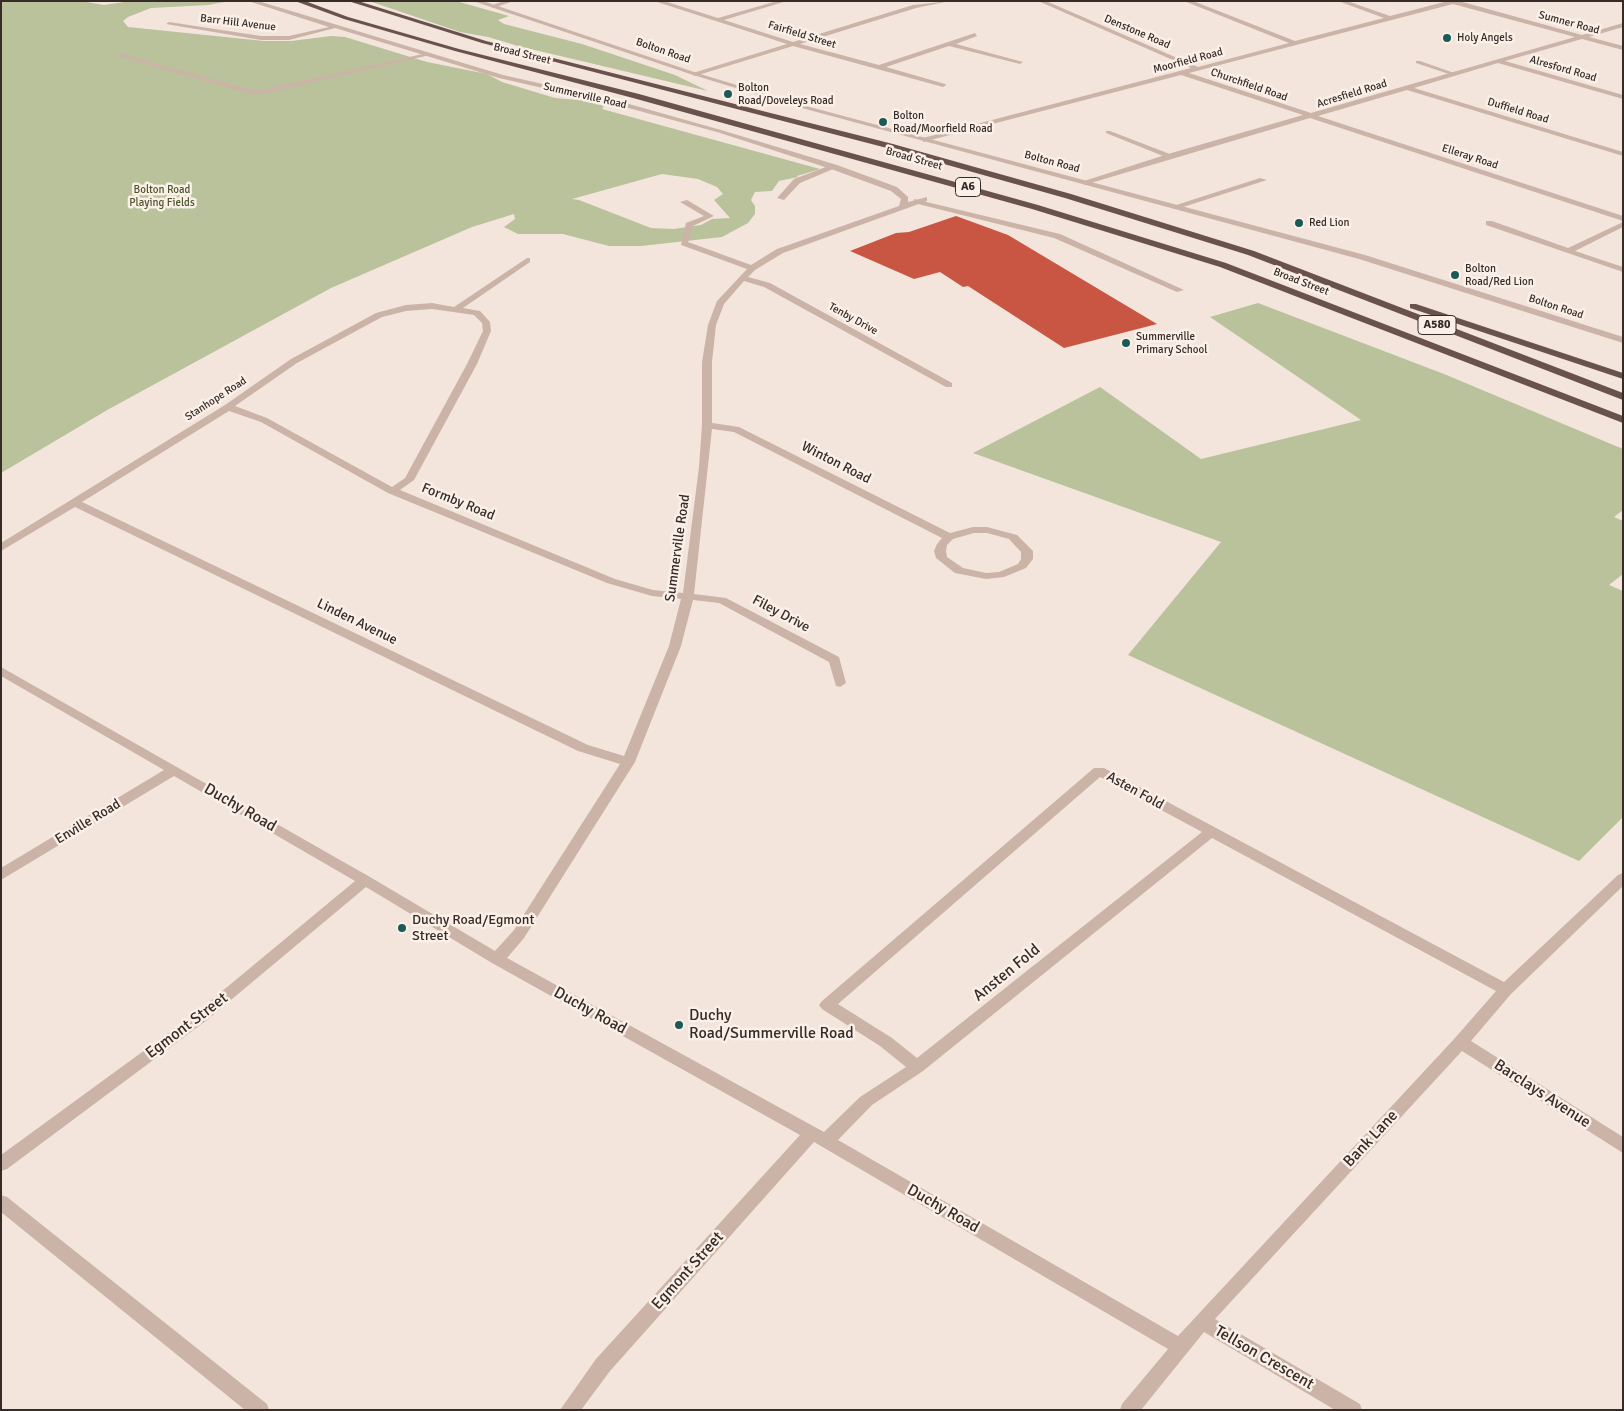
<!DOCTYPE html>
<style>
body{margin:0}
#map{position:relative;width:1624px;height:1411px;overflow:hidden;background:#f3e5dc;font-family:Signika,sans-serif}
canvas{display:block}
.frame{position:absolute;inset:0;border:2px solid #372b28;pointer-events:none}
</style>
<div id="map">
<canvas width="1624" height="1411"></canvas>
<div class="frame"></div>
</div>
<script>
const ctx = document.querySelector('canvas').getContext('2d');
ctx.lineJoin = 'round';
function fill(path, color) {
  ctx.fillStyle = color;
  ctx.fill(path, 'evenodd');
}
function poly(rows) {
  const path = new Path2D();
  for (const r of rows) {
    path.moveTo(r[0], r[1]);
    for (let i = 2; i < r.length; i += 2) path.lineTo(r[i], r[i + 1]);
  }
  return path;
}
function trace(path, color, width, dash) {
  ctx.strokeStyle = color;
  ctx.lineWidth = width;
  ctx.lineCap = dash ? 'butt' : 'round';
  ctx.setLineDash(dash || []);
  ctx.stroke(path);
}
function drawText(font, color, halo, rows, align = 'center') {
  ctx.font = font + ' Signika,sans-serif';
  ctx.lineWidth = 5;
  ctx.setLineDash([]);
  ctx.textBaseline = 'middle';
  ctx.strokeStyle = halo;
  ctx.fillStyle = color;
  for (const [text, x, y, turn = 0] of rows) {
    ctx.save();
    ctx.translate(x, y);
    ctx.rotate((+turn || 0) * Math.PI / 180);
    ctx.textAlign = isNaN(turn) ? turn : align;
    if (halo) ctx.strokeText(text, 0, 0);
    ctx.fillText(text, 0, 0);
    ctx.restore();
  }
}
const green = poly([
 [1,1,81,1,104,5,131,1,230,1,208,5,151,8,128,17,123,21,128,27,264,41,291,41,331,36,345,37,427,62,487,74,502,82,555,98,590,101,604,106,602,109,820,169,797,176,798,177,779,181,772,191,755,192,751,200,755,206,755,214,748,223,722,237,641,246,609,246,563,234,518,234,504,227,515,219,514,214,472,227,331,288,109,409,1,473],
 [662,174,698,179,717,187,723,194,714,200,730,218,712,219,701,225,674,229,651,228,579,200,572,199],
 [369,1,456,1,509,16,498,20,504,24,582,44,675,75,708,91,518,46,488,37,460,32],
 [1258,303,1444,374,1623,449,1623,510,1614,517,1623,521,1623,574,1609,585,1623,591,1623,817,1579,861,1128,655,1221,542,973,453,1100,387,1201,459,1361,420,1210,317]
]);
const building = poly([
 [956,216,1008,235,1157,324,1064,348,968,286,963,287,940,272,914,279,850,251,896,233,909,232]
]);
const service = poly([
 [119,53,251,90,262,90,427,53,430,55,262,94,251,94,117,56,119,53],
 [1416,61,1420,61,1457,74,1452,75,1416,63,1416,61],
 [1106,131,1110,131,1175,156,1168,158,1106,133,1106,131],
 [831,165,838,167,800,183,784,200,777,198,794,179,831,165],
 [1260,178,1267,180,1177,209,1170,207,1260,178],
 [914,199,1060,234,1184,290,1177,292,1054,238,914,203,914,199]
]);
const minor = poly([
 [248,1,258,1,503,75,622,102,721,130,837,165,897,187,908,197,908,202,927,197,927,201,783,253,755,270,748,277,770,283,952,383,952,387,946,387,764,287,744,281,724,304,716,325,712,362,712,423,739,427,950,533,973,527,987,527,1017,535,1033,551,1033,559,1026,568,1004,577,986,579,955,573,936,558,934,551,937,544,942,538,734,432,712,429,694,594,726,598,839,657,846,683,840,687,836,686,829,662,719,603,693,600,681,646,635,762,524,938,507,958,824,1132,860,1097,906,1067,880,1046,822,1009,819,1005,822,1001,1094,768,1104,768,1504,982,1618,875,1623,873,1623,886,1511,994,1471,1041,1623,1137,1623,1153,1462,1051,1215,1319,1360,1404,1362,1410,1335,1410,1204,1332,1141,1410,1120,1410,1122,1404,1168,1349,814,1142,610,1371,581,1410,560,1410,596,1359,800,1135,492,963,366,887,207,1020,7,1169,1,1171,1,1155,197,1012,355,881,174,776,1,880,1,868,164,770,1,676,1,667,370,877,495,951,514,930,620,764,578,751,75,507,1,551,1,543,225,405,291,359,376,313,406,305,432,303,454,307,527,258,530,258,530,262,463,308,480,311,490,322,491,331,477,364,414,480,400,490,615,579,653,590,683,593,699,467,702,425,702,362,708,325,717,301,747,269,681,245,686,223,704,216,680,202,687,200,714,216,693,226,688,242,751,265,777,249,899,206,901,199,891,191,831,169,717,132,621,106,499,78,335,28,289,40,261,40,166,24,169,22,261,36,289,36,329,27,248,1],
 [432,309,474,315,482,323,483,331,467,364,405,478,392,487,267,418,235,406,297,363,382,317,406,311,432,309],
 [229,411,261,422,388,493,607,583,652,596,681,599,669,646,624,756,588,745,82,502,229,411],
 [974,533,987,533,1009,539,1021,552,1021,559,1018,564,999,572,986,573,963,568,947,557,946,551,947,545,953,539,974,533],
 [1100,777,1202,832,917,1058,892,1038,838,1004,1100,777],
 [1212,838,1496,991,1455,1038,1178,1336,838,1140,872,1105,923,1071,1212,838],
 [504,1,514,1,493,8,490,6,504,1],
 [654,1,664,1,718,18,777,1,787,1,724,20,793,42,913,5,950,1,916,8,800,44,879,65,975,33,977,36,956,44,1023,62,1020,64,949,46,886,67,945,84,946,85,943,87,793,46,695,76,693,75,693,73,787,44,654,1],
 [1038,1,1046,1,1198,67,1289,43,1184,1,1193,1,1295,41,1384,18,1338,1,1347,1,1390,16,1448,1,1459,1,1582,35,1623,23,1623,27,1589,37,1623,46,1623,50,1582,39,1505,61,1623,95,1623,99,1498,63,1414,88,1623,152,1623,156,1407,90,1318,116,1623,216,1623,221,1310,118,1084,185,1084,181,1168,154,1303,115,1181,75,923,142,923,138,1191,68,1038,1],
 [1453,4,1575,37,1311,113,1189,73,1453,4],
 [1486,221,1492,221,1568,248,1623,222,1623,227,1575,251,1623,267,1623,272,1486,225,1486,221],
 [1,1195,7,1197,267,1404,269,1410,245,1410,1,1212,1,1195]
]);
const tertiary = poly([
 [473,1,483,1,697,73,806,106,1365,255,1623,337,1623,343,1359,259,802,108,693,75,473,1]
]);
const trunk = poly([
 [295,1,305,1,348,17,459,49,639,94,1038,205,1226,263,1623,416,1623,423,1220,267,1032,209,633,98,455,51,344,19,295,1],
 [348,1,358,1,486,41,893,144,1071,194,1254,251,1623,393,1623,400,1248,255,1065,198,887,148,482,43,348,1],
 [1410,304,1416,304,1623,373,1623,379,1410,308,1410,304]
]);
const markers = [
 [1447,38,5,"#1c5a58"],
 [728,94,5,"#1c5a58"],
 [883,122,5,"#1c5a58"],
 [1299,223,5,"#1c5a58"],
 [1455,275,5,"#1c5a58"],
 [1126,343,5,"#1c5a58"],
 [402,928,5,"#1c5a58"],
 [679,1025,5,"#1c5a58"]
];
const farStreetnames = [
 ["Barr Hill Avenue",238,23,7],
 ["Sumner Road",1569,23,15],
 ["Denstone Road",1137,32,23],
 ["Fairfield Street",802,35,17],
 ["Bolton Road",663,51,19],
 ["Broad Street",522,54,14],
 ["Moorfield Road",1188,61,-15],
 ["Alresford Road",1563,69,16],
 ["Churchfield Road",1249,85,19],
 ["Acresfield Road",1352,94,-17],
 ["Summerville Road",585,96,13],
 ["Duffield Road",1518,111,17],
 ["Elleray Road",1470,157,18],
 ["Broad Street",914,159,16],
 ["Bolton Road",1052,162,15],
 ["Broad Street",1301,282,21],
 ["Bolton Road",1556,307,18],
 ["Tenby Drive",853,319,29],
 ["Stanhope Road",216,399,-33]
];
const farPoinames = [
 ["Holy Angels",1457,38],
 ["Bolton",738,88],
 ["Road/Doveleys Road",738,101],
 ["Bolton",893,116],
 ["Road/Moorfield Road",893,129],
 ["Red Lion",1309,223],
 ["Bolton",1465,269],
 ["Road/Red Lion",1465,282],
 ["Summerville",1136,337],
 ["Primary School",1136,350]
];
const farParknames = [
 ["Bolton Road",162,190],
 ["Playing Fields",162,203]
];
const shields = [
 [968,187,25],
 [1437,325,38]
];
const shieldNames = [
 ["A6",968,187],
 ["A580",1437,325]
];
const streetNames = [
 ["Winton Road",836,463,27],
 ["Formby Road",458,502,22],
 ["Summerville Road",678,548,-82],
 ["Filey Drive",781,614,28],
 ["Linden Avenue",357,622,26],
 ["Asten Fold",1135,791,29],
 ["Enville Road",88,822,-31]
];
const poiNames = [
 ["Duchy Road/Egmont",412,920],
 ["Street",412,936]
];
const nearStreetnames = [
 ["Duchy Road",240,808,30],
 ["Ansten Fold",1007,973,-39],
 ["Duchy Road",590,1011,29],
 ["Egmont Street",187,1026,-37],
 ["Barclays Avenue",1542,1094,33],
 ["Bank Lane",1371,1139,-47],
 ["Duchy Road",943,1209,30],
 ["Egmont Street",688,1271,-48],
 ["Tellson Crescent",1264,1358,30]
];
const nearPoinames = [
 ["Duchy",689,1016],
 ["Road/Summerville Road",689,1034]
];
fill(green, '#b9c29b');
fill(building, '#c95643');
fill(service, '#cbb4a7');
fill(minor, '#cbb4a7');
fill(tertiary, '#cbb4a7');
fill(trunk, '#69524c');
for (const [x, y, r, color] of markers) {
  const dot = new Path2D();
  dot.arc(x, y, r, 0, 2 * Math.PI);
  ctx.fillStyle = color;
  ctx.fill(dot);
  trace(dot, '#faf0e8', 2);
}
drawText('11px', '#372b28', '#faf0e8', farStreetnames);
drawText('11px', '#372b28', '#faf0e8', farPoinames, 'left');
drawText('11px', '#4b562b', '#faf0e8', farParknames);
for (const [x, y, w] of shields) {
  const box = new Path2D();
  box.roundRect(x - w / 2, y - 9.5, w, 19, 4);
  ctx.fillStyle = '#faf0e8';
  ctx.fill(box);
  trace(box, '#372b28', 1);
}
drawText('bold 12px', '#372b28', null, shieldNames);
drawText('14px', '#372b28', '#faf0e8', streetNames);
drawText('14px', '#372b28', '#faf0e8', poiNames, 'left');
drawText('16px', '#372b28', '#faf0e8', nearStreetnames);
drawText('16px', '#372b28', '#faf0e8', nearPoinames, 'left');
</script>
